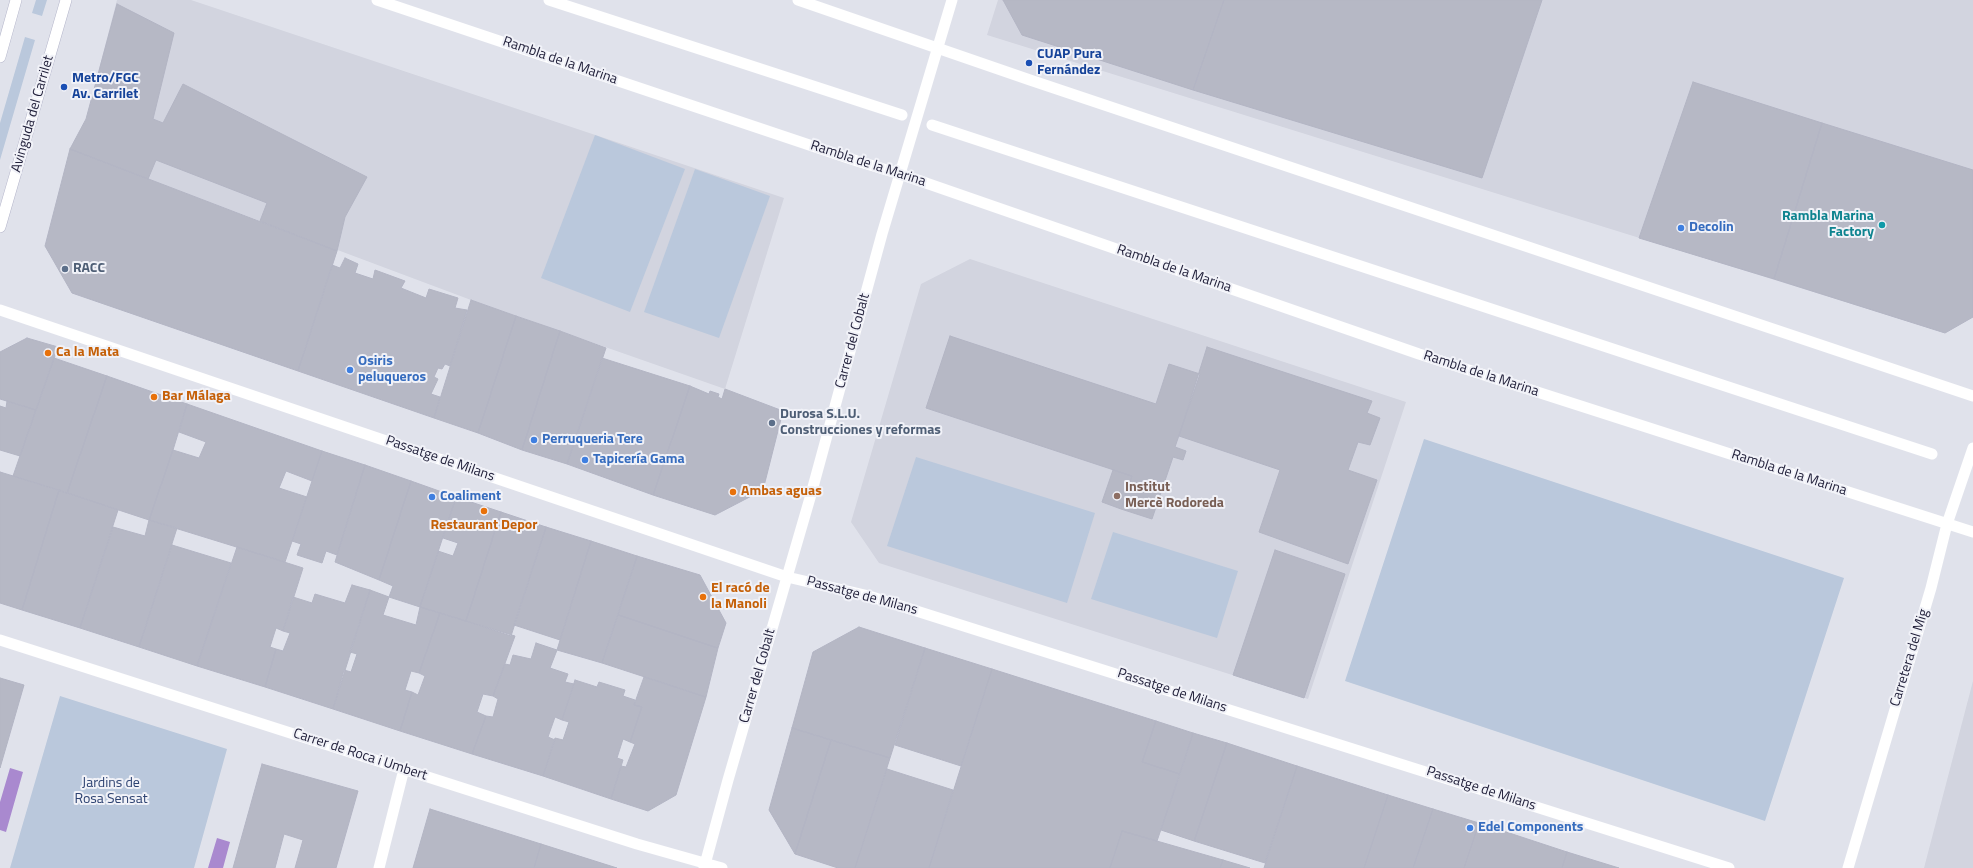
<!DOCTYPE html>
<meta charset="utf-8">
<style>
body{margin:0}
canvas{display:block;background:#e0e2eb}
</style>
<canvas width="1973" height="868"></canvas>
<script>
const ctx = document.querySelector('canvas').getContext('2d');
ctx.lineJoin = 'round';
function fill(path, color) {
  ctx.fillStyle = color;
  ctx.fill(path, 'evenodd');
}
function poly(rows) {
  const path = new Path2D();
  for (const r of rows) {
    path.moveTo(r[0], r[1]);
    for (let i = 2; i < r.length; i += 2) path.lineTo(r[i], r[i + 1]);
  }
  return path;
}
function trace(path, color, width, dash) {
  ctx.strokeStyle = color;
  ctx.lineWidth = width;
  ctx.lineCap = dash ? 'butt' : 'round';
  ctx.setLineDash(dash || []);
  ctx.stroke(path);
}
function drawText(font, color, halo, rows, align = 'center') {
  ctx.font = font + ' "Titillium Web",sans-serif';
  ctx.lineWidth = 4;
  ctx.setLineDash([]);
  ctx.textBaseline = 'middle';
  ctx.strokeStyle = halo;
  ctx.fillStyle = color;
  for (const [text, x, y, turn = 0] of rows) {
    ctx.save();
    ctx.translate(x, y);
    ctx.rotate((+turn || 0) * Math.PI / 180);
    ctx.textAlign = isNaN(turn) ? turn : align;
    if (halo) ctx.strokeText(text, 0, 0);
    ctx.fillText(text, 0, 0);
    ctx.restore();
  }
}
const built = poly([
 [117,0,191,0,784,198,725,389,471,300,148,179,95,84],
 [998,0,1973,0,1973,317,1945,333,987,35],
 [970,259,1406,402,1308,699,879,563,851,522,921,284],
 [1973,681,1973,868,1924,868]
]);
const green = poly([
 [36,0,47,0,42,16,32,13],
 [25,37,35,40,0,160,0,123],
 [595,135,685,169,630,312,541,278],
 [695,169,770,196,719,338,644,312],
 [1424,439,1844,578,1765,821,1345,681],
 [916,457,1095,513,1067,603,887,546],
 [1113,532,1238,571,1217,638,1091,599],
 [60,696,227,749,194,868,10,868]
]);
const water = poly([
 [10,768,23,772,6,832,0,830,0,802],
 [217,838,230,842,223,868,208,868]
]);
const building = poly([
 [1003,0,1224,0,1193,90,1022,35,1003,0],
 [1224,0,1542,0,1482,178,1193,90,1224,0],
 [117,4,174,33,153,119,163,123,183,84,367,177,345,217,337,251,260,221,267,203,156,160,148,179,70,149,86,119,117,4],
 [1693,82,1822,123,1774,279,1639,238,1693,82],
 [1822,123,1973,170,1973,317,1945,333,1774,279,1822,123],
 [70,149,337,251,298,371,72,293,45,246,70,149],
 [345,258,358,264,355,273,373,279,375,270,405,281,401,288,426,298,429,289,458,298,455,308,467,310,450,366,445,364,442,369,438,368,434,377,438,379,431,394,440,397,434,418,298,371,332,265,340,268,345,258],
 [471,300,516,316,478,433,434,418,471,300],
 [516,316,560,331,522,450,478,433,516,316],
 [560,331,606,348,567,464,522,450,560,331],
 [950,336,1156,404,1169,364,1200,374,1175,447,1186,451,1183,460,1173,457,1152,519,1121,509,1132,476,926,408,950,336],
 [27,338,58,347,36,410,0,399,0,352,27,338],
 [1207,347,1372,401,1367,413,1380,418,1370,445,1358,442,1348,470,1377,480,1348,564,1259,532,1280,470,1179,436,1207,347],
 [54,358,107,376,67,493,13,476,54,358],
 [602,358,690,386,653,495,567,464,602,358],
 [107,376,187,404,173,450,149,520,67,493,107,376],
 [690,386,709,394,710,391,719,394,718,397,722,399,725,389,783,411,763,490,715,515,653,495,690,386],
 [7,401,36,410,20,456,0,450,0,406,6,408,7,401],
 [187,404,322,451,312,481,286,471,279,488,307,497,285,562,149,520,173,450,199,458,206,442,179,432,187,404],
 [322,451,365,465,337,555,326,551,322,563,297,555,301,544,292,541,322,451],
 [365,465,411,481,379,580,335,562,365,465],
 [1113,470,1132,476,1121,509,1102,502,1113,470],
 [0,472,59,490,22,610,0,603,0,472],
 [411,481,456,497,420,607,389,597,393,586,379,580,411,481],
 [59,490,118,510,80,628,22,610,59,490],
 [456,497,501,512,466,621,420,607,438,551,453,556,458,543,443,538,456,497],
 [501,512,546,527,511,636,466,621,501,512],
 [149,520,177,528,139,647,80,628,113,527,145,536,149,520],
 [546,527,591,541,560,640,514,625,546,527],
 [591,541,637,556,602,663,557,650,591,541],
 [172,545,231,563,197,666,139,647,172,545],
 [237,547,303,568,283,631,276,628,270,647,276,649,265,687,197,666,237,547],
 [1275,550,1345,574,1304,698,1233,675,1275,550],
 [637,556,700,575,726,623,718,648,618,615,637,556],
 [352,585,370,590,333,709,265,687,276,649,283,651,290,633,283,631,293,597,312,603,315,594,345,603,352,585],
 [370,590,389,597,383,615,416,625,420,607,440,613,419,673,411,671,405,690,412,692,400,731,333,709,344,670,351,672,357,654,350,652,370,590],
 [440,613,515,636,493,696,483,694,477,712,486,716,472,754,400,731,412,692,418,695,425,676,419,673,440,613],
 [618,615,718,648,706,697,602,663,618,615],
 [859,627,925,648,890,758,792,728,813,652,859,627],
 [536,643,557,650,550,668,568,674,565,682,574,684,562,720,555,717,548,737,555,740,543,776,472,754,486,716,493,717,498,699,493,696,505,664,510,665,513,655,531,659,536,643],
 [925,648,992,669,961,766,895,745,925,648],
 [992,669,1156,721,1142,762,1180,774,1157,841,1122,831,1110,868,929,868,992,669],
 [644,677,706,697,676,795,648,811,611,799,621,766,626,767,635,744,630,742,642,707,634,705,644,677],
 [0,678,24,685,0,768,0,678],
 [575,680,597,687,599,682,625,690,623,696,635,700,634,705,642,707,630,742,623,739,617,758,623,760,611,799,543,776,555,738,563,740,569,722,562,720,575,680],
 [1156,721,1193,733,1180,774,1142,762,1156,721],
 [792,728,831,740,795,854,769,810,792,728],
 [1193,733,1227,743,1194,841,1161,830,1193,733],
 [831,740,890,758,855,868,838,868,795,854,831,740],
 [1227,743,1297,766,1265,863,1194,841,1227,743],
 [262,764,358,791,336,868,295,868,303,840,284,834,275,868,233,868,262,764],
 [1297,766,1388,795,1364,868,1264,868,1297,766],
 [887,769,953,790,929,868,855,868,887,769],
 [1388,795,1433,809,1413,868,1364,868,1388,795],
 [430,809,541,844,534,868,413,868,430,809],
 [1433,809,1479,823,1464,868,1413,868,1433,809],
 [1479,823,1567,852,1562,868,1464,868,1479,823],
 [1122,831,1223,860,1220,868,1110,868,1122,831],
 [541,844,617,868,534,868,541,844],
 [1567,852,1619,868,1562,868,1567,852],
 [1223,860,1250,868,1220,868,1223,860]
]);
const pedestrian = poly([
 [549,0,902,115],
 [932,125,1932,454]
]);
const minor = poly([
 [0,310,787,577,869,596,1729,868],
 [0,640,637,844,722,868],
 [379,868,404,769],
 [704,868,728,780,810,498,882,234,952,0]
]);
const tertiary = poly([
 [377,0,857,161,900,174,1419,354,1973,532],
 [798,0,1030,80,1973,396],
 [1848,868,1931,588,1947,524,1973,448]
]);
const secondary = poly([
 [0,57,16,0],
 [0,227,66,0]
]);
const markers = [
 [1029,63,4,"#1a4fb4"],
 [64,87,4,"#1a4fb4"],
 [1882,225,4,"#0f9aa8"],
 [1681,228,4,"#3f7fe0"],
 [65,269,4,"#5c6f8a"],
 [48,353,4,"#e8710a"],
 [350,370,4,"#3f7fe0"],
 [154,397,4,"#e8710a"],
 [772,423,4,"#5c6f8a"],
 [534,440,4,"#3f7fe0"],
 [585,460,4,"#3f7fe0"],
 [733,492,4,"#e8710a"],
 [1117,496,4,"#8d6e63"],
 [432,497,4,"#3f7fe0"],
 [484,511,4,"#e8710a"],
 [703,597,4,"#e8710a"],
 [1470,828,4,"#3f7fe0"]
];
const transitNames = [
 ["CUAP Pura",1037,55],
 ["Fernández",1037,71],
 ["Metro/FGC",72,79],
 ["Av. Carrilet",72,95]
];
const streetNames = [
 ["Rambla de la Marina",560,61,19],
 ["Avinguda del Carrilet",33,114,-74],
 ["Rambla de la Marina",868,164,18],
 ["Rambla de la Marina",1174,269,19],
 ["Carrer del Cobalt",853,341,-75],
 ["Rambla de la Marina",1481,374,18],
 ["Passatge de Milans",440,459,19],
 ["Rambla de la Marina",1789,473,18],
 ["Passatge de Milans",862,596,15],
 ["Carretera del Mig",1910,658,-73],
 ["Carrer del Cobalt",758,676,-74],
 ["Passatge de Milans",1172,691,18],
 ["Carrer de Roca i Umbert",360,755,18],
 ["Passatge de Milans",1481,789,18]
];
const cultureNames = [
 ["Rambla Marina",1874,217],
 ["Factory",1874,233]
];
const shopNames = [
 ["Decolin",1689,228],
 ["Osiris",358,362],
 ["peluqueros",358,378],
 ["Perruqueria Tere",542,440],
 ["Tapicería Gama",593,460],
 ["Coaliment",440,497],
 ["Edel Components",1478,828]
];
const serviceNames = [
 ["RACC",73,269],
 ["Durosa S.L.U.",780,415],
 ["Construcciones y reformas",780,431]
];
const foodNames = [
 ["Ca la Mata",56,353],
 ["Bar Málaga",162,397],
 ["Ambas aguas",741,492],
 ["Restaurant Depor",484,526,"center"],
 ["El racó de",711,589],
 ["la Manoli",711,605]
];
const educationNames = [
 ["Institut",1125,488],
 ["Mercè Rodoreda",1125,504]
];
const parkNames = [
 ["Jardins de",111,784],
 ["Rosa Sensat",111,800]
];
fill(built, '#d2d4df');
fill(green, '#bac8dc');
fill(water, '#a989cf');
fill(building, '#b6b8c5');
trace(building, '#b3b5c4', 1);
trace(secondary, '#b4b5ca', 12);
trace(pedestrian, '#fff', 11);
trace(minor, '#fff', 11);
trace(tertiary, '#fff', 11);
trace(secondary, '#fff', 11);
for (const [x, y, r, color] of markers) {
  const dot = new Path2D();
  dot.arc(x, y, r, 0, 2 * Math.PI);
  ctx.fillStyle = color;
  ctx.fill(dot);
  trace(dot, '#f1f2f8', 1.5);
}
drawText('bold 14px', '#164399', '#f1f2f8', transitNames, 'left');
drawText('14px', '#22213b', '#f1f2f8', streetNames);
drawText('bold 14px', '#0d838f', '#f1f2f8', cultureNames, 'right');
drawText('bold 14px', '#366cbe', '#f1f2f8', shopNames, 'left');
drawText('bold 14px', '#4e5e75', '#f1f2f8', serviceNames, 'left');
drawText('bold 14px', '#c56008', '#f1f2f8', foodNames, 'left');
drawText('bold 14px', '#785e54', '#f1f2f8', educationNames, 'left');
drawText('14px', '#2d4271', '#f1f2f8', parkNames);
</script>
